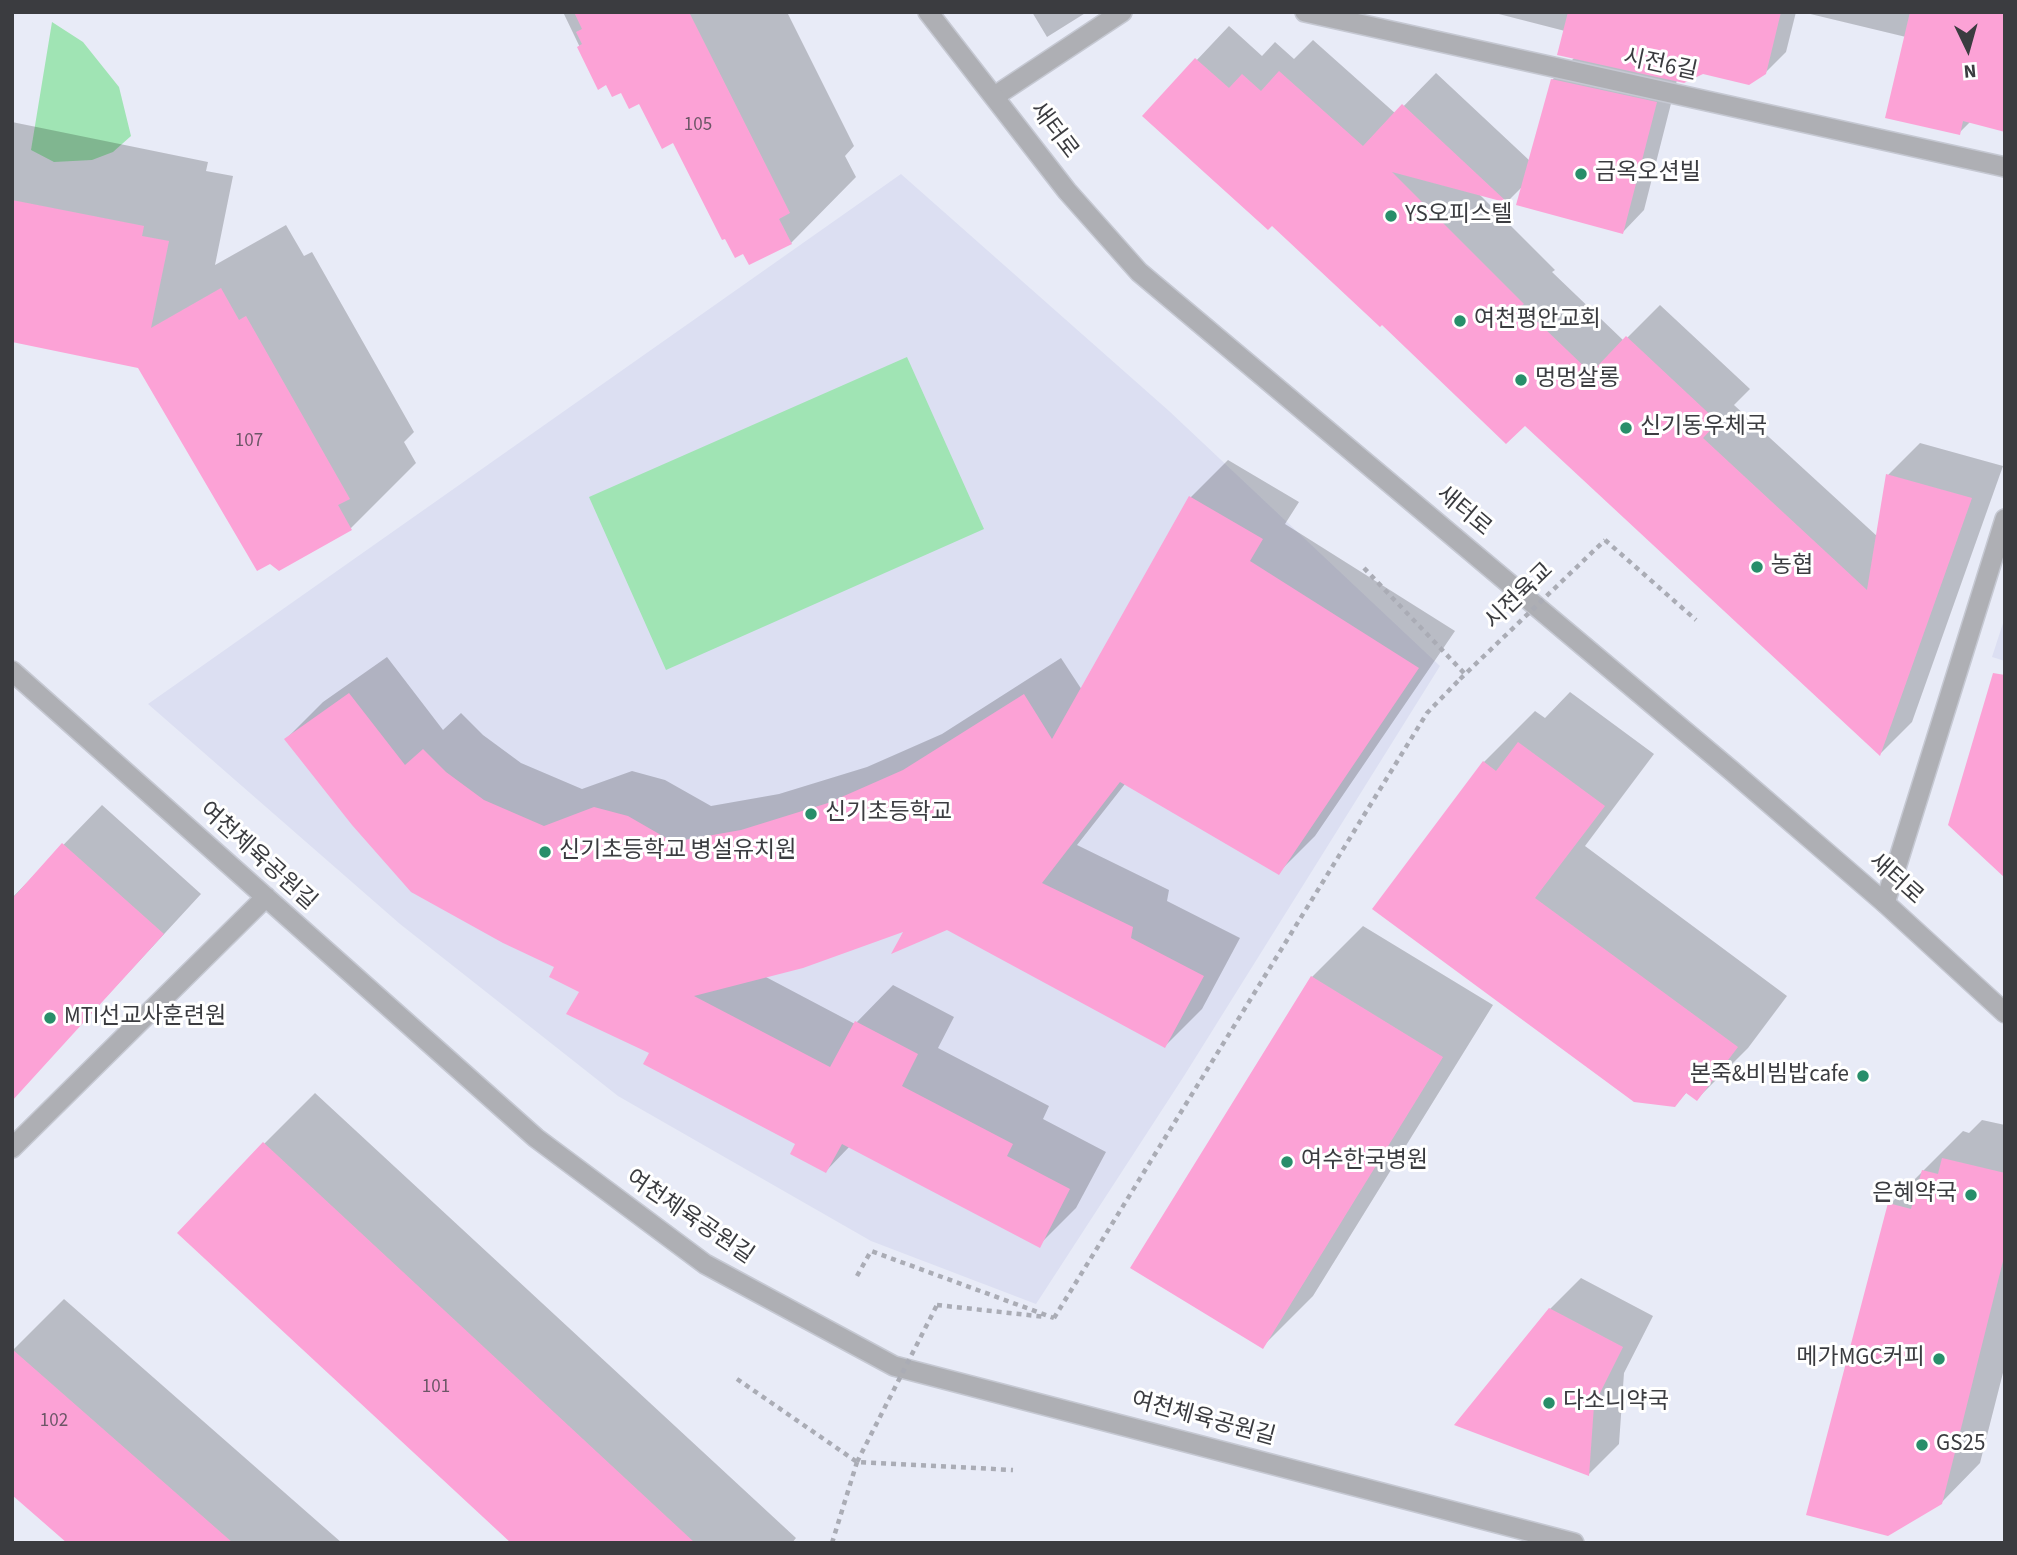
<!DOCTYPE html>
<meta charset="utf-8">
<style>
body{margin:0}
#map{position:relative;width:2017px;height:1555px;overflow:hidden;background:#e8ebf7;font-family:"Source Sans 3",sans-serif}
canvas{display:block}
.frame{position:absolute;inset:0;border:14px solid #3b3c40;pointer-events:none}
.north{position:absolute;left:1933px;top:14px;width:70px;height:70px;-webkit-text-stroke:5px #fff;paint-order:stroke;rotate:175deg;font-size:19px;font-weight:700;line-height:28px;text-align:center;color:#3b3c40}
.north::after{content:'';display:block;margin:auto;width:24px;height:32px;background:#3b3c40;clip-path:polygon(50% 0,100% 100%,50% 72%,0 100%)}
</style>
<div id="map">
<canvas width="2017" height="1555"></canvas>
<div class="frame"></div>
<div class="north">N</div>
</div>
<script>
const ctx = document.querySelector('canvas').getContext('2d');
ctx.lineJoin = 'round';
function fill(path, color) {
  ctx.fillStyle = color;
  ctx.fill(path, 'evenodd');
}
function poly(rows) {
  const path = new Path2D();
  for (const r of rows) {
    path.moveTo(r[0], r[1]);
    for (let i = 2; i < r.length; i += 2) path.lineTo(r[i], r[i + 1]);
  }
  return path;
}
function trace(path, color, width, dash) {
  ctx.strokeStyle = color;
  ctx.lineWidth = width;
  ctx.lineCap = dash ? 'butt' : 'round';
  ctx.setLineDash(dash || []);
  ctx.stroke(path);
}
function drawText(font, color, halo, rows, align = 'center') {
  ctx.font = font + ' "Source Sans 3","Noto Sans KR",sans-serif';
  ctx.lineWidth = 6;
  ctx.setLineDash([]);
  ctx.textBaseline = 'middle';
  ctx.strokeStyle = halo;
  ctx.fillStyle = color;
  for (const [text, x, y, turn = 0] of rows) {
    ctx.save();
    ctx.translate(x, y);
    ctx.rotate((+turn || 0) * Math.PI / 180);
    ctx.textAlign = isNaN(turn) ? turn : align;
    if (halo) ctx.strokeText(text, 0, 0);
    ctx.fillText(text, 0, 0);
    ctx.restore();
  }
}
const built = poly([
 [901,174,1169,411,1440,666,1184,1076,1036,1304,871,1241,618,1096,400,924,148,704],
 [2005,617,2005,661,1992,657]
]);
const green = poly([
 [52,22,83,42,119,87,131,136,113,152,92,160,54,162,31,150],
 [907,357,984,529,666,670,589,497]
]);
const shadow = poly([
 [563,12,787,12,854,146,845,156,856,177,791,243,674,141,640,102,607,83,599,87],
 [1032,12,1087,12,1047,37],
 [1491,12,1796,12,1786,52,1765,73,1703,72,1677,80,1644,210,1623,232,1524,185,1508,201,1478,193,1555,270,1552,272,1624,341,1660,305,1750,389,1734,405,1878,537,1888,475,1920,443,2003,466,1912,722,1880,754,1525,423,1382,323,1272,224,1144,116,1229,26,1262,56,1275,42,1294,59,1313,40,1396,114,1436,73,1530,161,1552,80,1575,57,1565,31],
 [1802,12,2005,12,1971,121,1959,133,1906,37],
 [12,122,208,162,206,171,233,176,215,265,286,225,304,256,312,252,414,432,404,442,416,463,351,528,279,569,139,367,12,340],
 [1228,460,1299,502,1285,524,1455,631,1315,836,1278,873,1125,784,1077,845,1169,890,1167,901,1240,938,1202,1009,1165,1046,947,928,906,929,764,976,855,1024,893,985,954,1017,938,1048,1049,1106,1043,1119,1106,1152,1076,1208,1039,1245,850,1146,826,1171,797,1143,651,1052,556,966,286,739,323,702,387,657,443,730,461,713,483,735,521,763,582,789,632,771,665,780,711,806,779,794,867,767,942,734,1061,658,1082,690,1191,497],
 [1570,692,1654,754,1585,846,1787,996,1748,1048,1697,1099,1687,1092,1675,1105,1375,908,1484,762,1535,711,1545,718],
 [102,805,201,894,12,1099,12,898],
 [1363,926,1493,1005,1313,1296,1262,1347,1132,1268,1312,977],
 [315,1093,796,1538,792,1543,513,1543,264,1144],
 [1982,1120,2005,1125,2005,1365,1980,1463,1941,1503,1890,1204,1963,1131,1969,1133],
 [1581,1278,1653,1316,1624,1373,1619,1444,1589,1474,1550,1309],
 [64,1299,342,1543,69,1543,12,1351]
]);
const building = poly([
 [574,12,689,12,790,213,779,219,792,244,749,265,743,254,735,258,725,239,722,240,673,143,662,149,639,104,629,109,621,93,612,97,606,85,598,90,577,47,582,44,576,32,582,29],
 [1568,12,1781,12,1766,74,1749,85,1703,74,1684,83,1557,55],
 [1910,12,2005,12,2005,132,1963,121,1960,135,1885,118],
 [1195,58,1229,88,1242,74,1261,91,1279,71,1363,146,1402,104,1508,203,1392,172,1524,304,1521,306,1591,373,1626,336,1718,422,1703,438,1867,590,1886,474,1972,498,1880,756,1525,426,1506,444,1382,325,1380,327,1272,226,1268,230,1142,116],
 [1551,79,1657,102,1623,234,1516,205],
 [12,200,144,226,142,236,169,241,151,328,221,288,239,320,246,316,350,499,338,505,352,530,279,571,270,564,257,571,138,368,12,342],
 [1189,496,1263,539,1250,561,1419,668,1279,875,1120,782,1042,883,1133,927,1131,938,1204,976,1165,1048,947,930,891,954,903,932,803,968,694,996,830,1067,855,1021,918,1054,902,1086,1013,1144,1007,1156,1070,1189,1040,1248,842,1144,826,1173,790,1154,795,1144,643,1064,649,1053,566,1014,579,992,549,977,554,967,503,943,411,892,352,825,284,739,349,693,405,765,423,749,446,772,484,800,544,826,594,807,628,816,673,842,741,830,828,803,903,770,1024,694,1052,739],
 [1993,673,2005,675,2005,878,1948,825],
 [1518,742,1605,806,1535,898,1738,1047,1697,1101,1686,1093,1675,1107,1634,1102,1372,909,1483,761,1496,771],
 [62,843,164,934,12,1101,12,899],
 [1311,976,1443,1057,1263,1349,1130,1268],
 [263,1142,695,1543,511,1543,177,1233],
 [1942,1158,2005,1173,2005,1253,1942,1504,1888,1536,1806,1515,1888,1203,1911,1209,1922,1170,1938,1174],
 [1549,1308,1623,1347,1594,1405,1589,1476,1454,1425],
 [12,1349,233,1543,67,1543,12,1495]
]);
const path = poly([
 [1605,540,1696,620],
 [1364,568,1465,674],
 [857,1276,871,1251,1054,1318],
 [937,1305,1046,1317],
 [1054,1318,1427,713,1460,679],
 [737,1379,857,1462,1013,1470],
 [832,1543,857,1462]
]);
const minor = poly([
 [1305,12,2005,167],
 [995,96,1122,12],
 [12,671,536,1138,705,1264,894,1366,1574,1543],
 [1885,903,2005,519],
 [12,1148,266,897]
]);
const tertiary = poly([
 [928,12,1067,191,1139,272,1732,771,1885,903,2005,1013]
]);
const pathBridge = poly([
 [1460,679,1605,540],
 [857,1462,937,1305]
]);
const markers = [
 [1581,174,7,"#288e6a"],
 [1391,216,7,"#288e6a"],
 [1460,321,7,"#288e6a"],
 [1521,380,7,"#288e6a"],
 [1626,428,7,"#288e6a"],
 [1757,567,7,"#288e6a"],
 [811,814,7,"#288e6a"],
 [545,852,7,"#288e6a"],
 [50,1018,7,"#288e6a"],
 [1863,1076,7,"#288e6a"],
 [1287,1162,7,"#288e6a"],
 [1971,1195,7,"#288e6a"],
 [1939,1359,7,"#288e6a"],
 [1549,1403,7,"#288e6a"],
 [1922,1445,7,"#288e6a"]
];
const numberNames = [
 ["105",698,126],
 ["107",249,442],
 ["101",436,1388],
 ["102",54,1422]
];
const streetNames = [
 ["시전6길",1660,66,12],
 ["새터로",1053,131,53],
 ["새터로",1463,512,40],
 ["시전육교",1520,597,-44],
 ["여천체육공원길",257,857,42],
 ["새터로",1895,880,42],
 ["여천체육공원길",689,1218,34],
 ["여천체육공원길",1203,1420,15]
];
const poiNames = [
 ["금옥오션빌",1595,174],
 ["YS오피스텔",1405,216],
 ["여천평안교회",1474,321],
 ["멍멍살롱",1535,380],
 ["신기동우체국",1640,428],
 ["농협",1771,567],
 ["신기초등학교",825,814],
 ["신기초등학교 병설유치원",559,852],
 ["MTI선교사훈련원",64,1018],
 ["본죽&비빔밥cafe",1849,1076,"right"],
 ["여수한국병원",1301,1162],
 ["은혜약국",1957,1195,"right"],
 ["메가MGC커피",1925,1359,"right"],
 ["다소니약국",1563,1403],
 ["GS25",1936,1445]
];
fill(built, '#dcdff2');
fill(green, '#a0e4b4');
fill(shadow, '#0003');
fill(building, '#fca2d6');
trace(minor, '#c5c8d2', 22);
trace(tertiary, '#c5c8d2', 22);
trace(path, '#aaacb5', 4.5, [5, 5]);
trace(minor, '#aeafb4', 19);
trace(tertiary, '#aeafb4', 19);
trace(pathBridge, '#aaacb5', 4.5, [5, 5]);
for (const [x, y, r, color] of markers) {
  const dot = new Path2D();
  dot.arc(x, y, r, 0, 2 * Math.PI);
  ctx.fillStyle = color;
  ctx.fill(dot);
  trace(dot, '#fff', 2.5);
}
drawText('19px', '#6b5666', null, numberNames);
drawText('23px', '#3b3c40', '#fff', streetNames);
drawText('23px', '#3b3c40', '#fff', poiNames, 'left');
</script>
